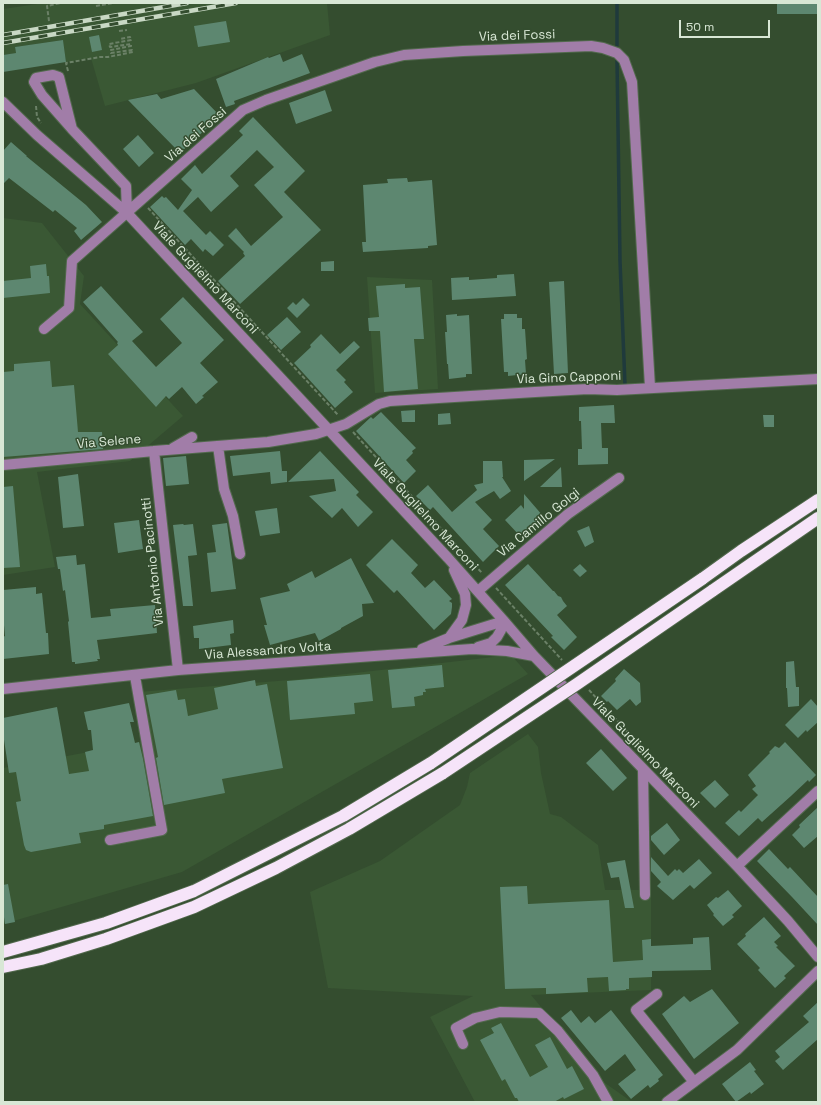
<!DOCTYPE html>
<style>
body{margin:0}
#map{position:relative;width:821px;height:1105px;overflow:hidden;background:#344d2f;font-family:"Space Grotesk",sans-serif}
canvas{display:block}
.frame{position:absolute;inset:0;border:4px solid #d8e7d5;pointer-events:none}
.scale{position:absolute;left:679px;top:20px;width:91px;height:18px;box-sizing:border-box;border:2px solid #d8e7d5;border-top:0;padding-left:5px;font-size:12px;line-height:14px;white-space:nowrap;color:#d8e7d5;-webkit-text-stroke:3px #344d2f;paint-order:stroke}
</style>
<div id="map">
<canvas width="821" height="1105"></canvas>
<div class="frame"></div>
<div class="scale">50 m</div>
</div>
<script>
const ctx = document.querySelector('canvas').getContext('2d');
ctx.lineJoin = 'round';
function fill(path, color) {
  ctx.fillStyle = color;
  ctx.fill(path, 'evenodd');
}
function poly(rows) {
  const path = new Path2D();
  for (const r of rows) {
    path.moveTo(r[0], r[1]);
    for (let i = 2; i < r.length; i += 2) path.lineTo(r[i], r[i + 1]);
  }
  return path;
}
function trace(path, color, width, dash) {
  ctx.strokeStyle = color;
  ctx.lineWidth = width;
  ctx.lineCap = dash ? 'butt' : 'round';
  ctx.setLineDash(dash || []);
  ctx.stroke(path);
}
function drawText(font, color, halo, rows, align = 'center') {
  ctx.font = font + ' "Space Grotesk",sans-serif';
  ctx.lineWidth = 3;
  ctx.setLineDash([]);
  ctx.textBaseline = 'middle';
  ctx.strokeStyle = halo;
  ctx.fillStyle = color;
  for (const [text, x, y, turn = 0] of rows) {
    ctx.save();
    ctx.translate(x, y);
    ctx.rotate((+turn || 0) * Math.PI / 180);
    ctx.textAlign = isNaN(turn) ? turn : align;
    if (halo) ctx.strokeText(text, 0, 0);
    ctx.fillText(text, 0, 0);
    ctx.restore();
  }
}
const built = poly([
 [44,3,327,3,330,35,196,83,105,106,91,58,66,62,63,40,15,47,16,53,3,55,3,9],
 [3,218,42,223,84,276,80,304,183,416,130,461,37,472,55,567,3,575],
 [367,277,432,280,438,389,375,393],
 [511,655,528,674,182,872,3,924,3,768,147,741,138,692,303,679],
 [528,734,538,747,541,773,550,814,561,817,598,845,605,890,651,890,651,990,531,995,605,1083,632,1102,475,1102,430,1017,473,996,328,988,310,892,380,861,460,805,467,787,470,773]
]);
const stream = poly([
 [617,45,617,3],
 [617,60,620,261,625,385]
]);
const building = poly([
 [777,3,818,3,818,14,777,14],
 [226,21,230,42,198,47,194,26],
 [99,35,102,50,92,52,89,37],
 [63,40,66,62,3,72,3,55,16,53,15,47],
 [280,54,283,62,302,54,310,73,234,101,235,104,226,107,216,79,268,57,269,58],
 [194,89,220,116,180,153,128,100,157,94,161,99],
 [325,90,332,111,296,124,289,103],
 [253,117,305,171,284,192,321,230,240,304,218,281,245,256,243,253,244,252,228,236,236,228,251,246,283,217,254,185,274,167,257,150,230,176,239,186,211,212,198,197,183,211,206,235,210,231,224,245,213,256,205,249,203,252,191,239,185,245,150,207,162,196,164,198,166,197,178,210,192,190,181,179,195,165,202,174,243,135,239,131],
 [138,135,154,153,139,167,123,149],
 [11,142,27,156,26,156,86,205,102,222,81,240,74,231,77,228,55,210,53,212,9,178,3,184,3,151],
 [407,178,408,182,432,180,437,245,428,246,428,248,363,252,362,242,366,242,363,185,388,183,387,179],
 [334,261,334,271,321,271,321,262],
 [46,264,47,276,49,276,50,293,3,298,3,281,31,278,30,266],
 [514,274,516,296,452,300,451,278,469,277,469,280,497,278,497,275],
 [564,281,568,373,554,374,549,282],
 [405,284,405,288,420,287,424,339,414,339,418,389,384,392,380,331,369,331,368,318,379,317,376,286],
 [101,286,143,332,132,341,156,367,182,343,160,319,183,297,224,340,200,363,218,382,202,396,204,397,196,404,182,387,169,399,166,396,156,407,108,354,118,345,117,343,118,342,83,302],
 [303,298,310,305,297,318,287,308,293,302,296,305],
 [457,314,457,316,469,315,472,374,466,374,466,377,449,379,448,364,447,364,445,332,447,332,446,315],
 [504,314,517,314,517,318,522,318,522,329,525,329,527,359,525,360,526,374,508,376,508,372,504,372,501,319,504,319],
 [287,317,301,332,281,350,267,335],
 [321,334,340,354,354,341,360,347,336,370,346,380,344,382,353,392,335,408,294,363,311,347,310,345],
 [50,361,52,387,74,385,78,432,102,432,103,449,3,457,3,372,14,371,14,364],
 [614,405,615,423,601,423,602,448,608,448,608,464,578,465,578,449,582,449,581,421,579,421,579,407],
 [415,410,415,422,402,422,401,411],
 [381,412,416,448,412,451,413,453,406,460,416,471,404,483,356,431,371,417,373,419],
 [450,413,451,424,438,425,438,414],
 [763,415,774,415,774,427,764,427],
 [280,451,282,471,287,471,287,482,271,484,270,472,233,476,230,456],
 [320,451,359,492,356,495,373,512,358,527,342,508,332,518,309,496,336,491,334,479,288,482],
 [186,456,189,484,166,486,163,458],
 [555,459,524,481,524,460],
 [483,461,502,461,503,477,502,477,511,491,500,499,494,491,475,502,492,520,483,529,499,546,483,562,433,507,430,510,416,496,428,485,452,512,477,490,474,485,483,483],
 [561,467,562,487,540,487],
 [78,474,84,526,63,528,58,477],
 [13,486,20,567,3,568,3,487],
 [524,494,543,516,520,536,505,520,521,505,524,509],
 [277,508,280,533,260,536,255,511],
 [139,520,143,549,118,553,114,523],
 [227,523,236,589,211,592,207,553,216,552,212,525],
 [183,524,184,525,193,524,197,555,188,556,193,606,183,606,173,525],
 [589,526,594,542,585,547,577,531],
 [392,539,418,565,411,573,425,588,434,580,452,599,449,601,452,603,452,607,451,614,434,630,397,590,394,593,366,565],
 [76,555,77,565,85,564,91,618,111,616,110,609,155,605,157,633,97,640,100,659,97,659,98,661,75,664,75,662,72,662,68,622,69,621,65,590,63,591,60,569,58,569,56,557],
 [351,558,374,603,362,604,363,616,341,628,341,629,319,641,315,633,270,645,264,625,267,625,260,598,290,591,287,584,312,571,315,578],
 [528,564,553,591,554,591,558,596,561,597,563,601,567,606,557,615,577,637,564,650,551,637,553,636,505,585],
 [580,564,587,571,580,577,573,570],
 [36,587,36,594,42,593,46,633,48,633,49,654,3,659,3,637,5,636,3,614,3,590],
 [233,620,234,633,230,634,231,645,199,649,199,638,194,638,193,626],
 [794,661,796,687,799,687,799,706,788,707,787,688,786,688,786,662],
 [442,665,444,687,425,689,426,692,423,692,423,695,414,697,415,706,392,708,388,670],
 [624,669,640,683,641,702,636,706,630,699,617,710,608,701,607,702,601,696,616,681,615,679],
 [370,674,373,701,354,703,355,714,290,720,287,681],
 [255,680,256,686,267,684,283,768,222,779,225,793,164,805,156,758,158,757,146,695,176,690,178,700,185,699,188,716,218,709,214,688],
 [811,699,818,707,818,722,807,732,806,730,798,738,785,725],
 [129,703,134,722,130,722,135,743,139,742,143,759,153,816,104,825,104,829,79,833,81,843,31,852,26,850,24,845,16,802,21,801,16,772,9,773,3,733,3,718,57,707,69,774,89,771,85,752,93,750,91,730,88,730,84,712],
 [785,742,816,775,809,782,808,780,791,796,762,822,758,818,739,836,725,823,739,810,741,812,758,795,752,789,756,786,748,775,770,753,769,752,775,746,779,748],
 [601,749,627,778,613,791,586,763],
 [715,780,729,795,715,808,700,793],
 [818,807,818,836,804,848,792,835,800,827,799,825],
 [667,823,680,840,664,855,651,840,651,836],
 [769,849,788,869,790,867,818,897,818,925,792,897,757,861],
 [651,857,668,876,675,869,677,871,679,869,683,873,699,859,712,873,694,889,690,885,673,900,657,886,661,882,651,871],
 [625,860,634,908,625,908,619,877,611,878,607,863],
 [8,884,15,922,5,924,3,910,3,885],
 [527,886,528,904,609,900,613,962,643,960,642,940,651,939,651,946,693,944,693,938,709,937,711,970,652,971,652,977,629,978,629,989,626,989,626,990,609,991,608,977,587,978,588,992,546,994,546,988,505,989,500,887],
 [728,890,742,906,732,915,734,917,723,926,713,915,714,914,707,905,716,897,718,898],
 [764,917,781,936,774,942,778,946,776,947,795,966,784,976,786,978,775,988,758,970,760,968,737,944,746,936,745,934],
 [712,989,739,1023,694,1059,662,1014,684,996,690,1002],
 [818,1002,818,1039,783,1070,775,1061,780,1057,775,1051,809,1022,803,1016],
 [571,1010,581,1023,589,1016,595,1023,611,1010,663,1075,658,1079,659,1081,650,1088,648,1085,631,1099,618,1084,636,1070,625,1054,605,1071,561,1018],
 [501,1023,530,1077,548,1067,535,1045,550,1037,567,1069,572,1066,584,1089,564,1099,563,1097,554,1102,519,1102,517,1098,515,1098,505,1079,502,1081,480,1040,494,1033,491,1028],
 [750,1062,756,1070,754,1071,764,1084,751,1094,750,1092,736,1102,722,1084]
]);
const path = poly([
 [96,6,114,3],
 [49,21,47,6,61,3],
 [119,31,127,30],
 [68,71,66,63,100,57,108,57,133,52,132,50,111,53,111,50,131,46,131,44,110,47,109,44,131,40,130,37,120,39],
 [36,106,37,117,41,123],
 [148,208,338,415],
 [353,432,482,573],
 [496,588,562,660],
 [589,690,678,787]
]);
const minor = poly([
 [3,102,37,135,127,213,448,558,504,621,534,656,737,866,788,921,818,957],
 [72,129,42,95,34,82,36,78,53,75,59,77,72,129,126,186,127,213],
 [44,329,69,308,72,261,243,110,266,100,375,62,404,55,463,51,591,46,603,48,617,53,624,60,632,82,650,387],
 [218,446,224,489,233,516,240,554],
 [173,448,192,437],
 [154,451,178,670],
 [3,465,154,451,268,442,316,434,346,424,379,404,390,401,535,392,588,389,617,390,818,379],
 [478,591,568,514,619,478],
 [449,638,462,620,466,605,465,594,454,570],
 [478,647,491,643,497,637,501,630,504,621],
 [422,649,449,638,504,621],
 [3,689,178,670,472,649,507,651,534,656],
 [643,770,645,895],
 [110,840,162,830,135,676],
 [737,866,818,791],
 [657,994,636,1010,694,1082],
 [463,1044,456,1028,475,1018,500,1012,539,1013,558,1031,593,1075,608,1102],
 [667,1102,737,1050,818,971]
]);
const highway = poly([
 [702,579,741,551,818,500],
 [712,591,818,518],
 [3,952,106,923,194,891,343,816,431,763],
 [3,967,41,959,106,939,194,907,276,868,349,829,443,773]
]);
const rail = poly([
 [3,35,187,3],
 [3,43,236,3]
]);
const highwayBridge = poly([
 [431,763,702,579],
 [443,773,577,684,712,591]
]);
const streetNames = [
 ["Via dei Fossi",517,36,-2],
 ["Via dei Fossi",196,135,-41],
 ["Viale Guglielmo Marconi",205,278,47],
 ["Via Gino Capponi",569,378,-2],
 ["Via Selene",109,442,-5],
 ["Viale Guglielmo Marconi",425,515,47],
 ["Via Camillo Golgi",539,523,-39],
 ["Via Antonio Pacinotti",153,562,-96],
 ["Via Alessandro Volta",268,651,-4],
 ["Viale Guglielmo Marconi",645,753,46]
];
fill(built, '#3a5834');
trace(stream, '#1f3a3c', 3.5);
fill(building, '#5d8770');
trace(minor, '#52694d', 12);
trace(highway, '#52694d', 14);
trace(path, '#6b8167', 2, [4, 2]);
trace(minor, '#a17da8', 10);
trace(highway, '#f6e4f9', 12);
trace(rail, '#c8d8c4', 4.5);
trace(rail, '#344d2f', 3, [9]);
trace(highwayBridge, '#52694d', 14, []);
trace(highwayBridge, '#f6e4f9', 12);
drawText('13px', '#d8e7d5', '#344d2f', streetNames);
</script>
